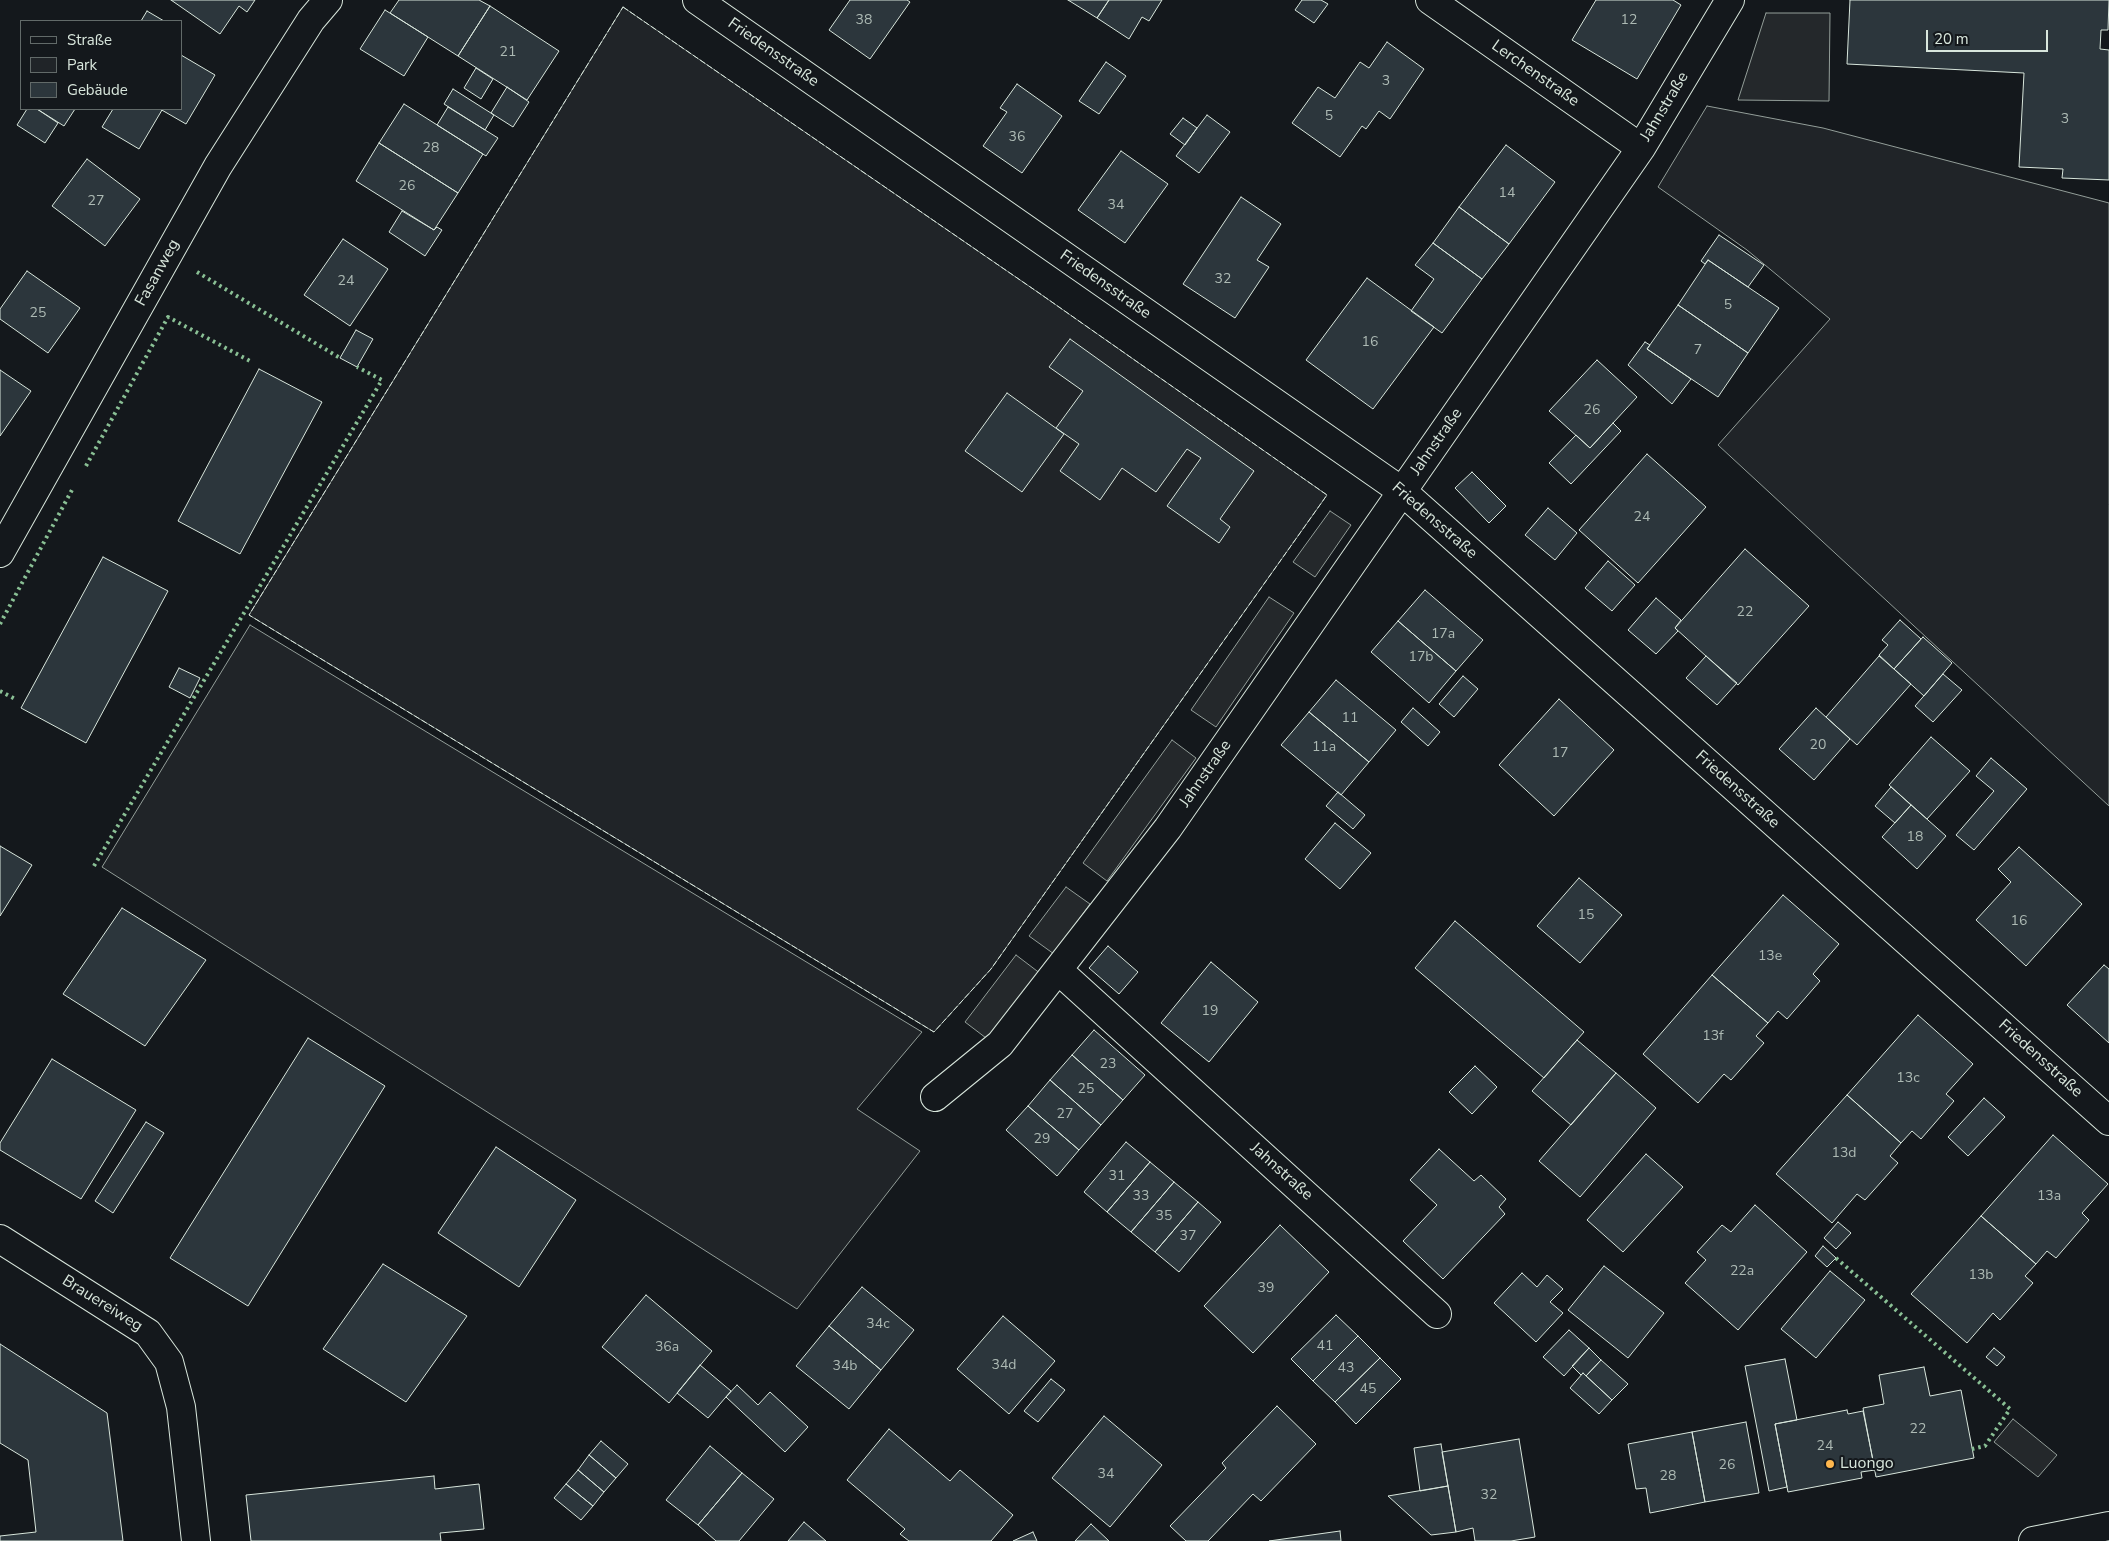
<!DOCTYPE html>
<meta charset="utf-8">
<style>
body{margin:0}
#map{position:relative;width:2109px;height:1541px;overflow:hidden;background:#14181c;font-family:"Nunito Sans",sans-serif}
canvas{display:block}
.legend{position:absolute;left:20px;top:20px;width:162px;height:90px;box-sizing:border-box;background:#14181c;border:1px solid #626a69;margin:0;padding:6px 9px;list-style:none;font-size:15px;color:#d8e6dc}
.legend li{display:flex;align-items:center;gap:10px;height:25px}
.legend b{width:25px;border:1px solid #626a69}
.scale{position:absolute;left:1926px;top:30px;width:122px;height:22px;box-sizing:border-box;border:2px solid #d8e6dc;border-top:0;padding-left:6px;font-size:15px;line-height:18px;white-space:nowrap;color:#d8e6dc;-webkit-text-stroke:4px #14181c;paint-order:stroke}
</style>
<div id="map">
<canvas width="2109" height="1541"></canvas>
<ul class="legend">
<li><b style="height:6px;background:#14181c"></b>Straße</li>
<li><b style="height:14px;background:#202428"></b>Park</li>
<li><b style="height:14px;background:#2c363c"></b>Gebäude</li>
</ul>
<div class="scale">20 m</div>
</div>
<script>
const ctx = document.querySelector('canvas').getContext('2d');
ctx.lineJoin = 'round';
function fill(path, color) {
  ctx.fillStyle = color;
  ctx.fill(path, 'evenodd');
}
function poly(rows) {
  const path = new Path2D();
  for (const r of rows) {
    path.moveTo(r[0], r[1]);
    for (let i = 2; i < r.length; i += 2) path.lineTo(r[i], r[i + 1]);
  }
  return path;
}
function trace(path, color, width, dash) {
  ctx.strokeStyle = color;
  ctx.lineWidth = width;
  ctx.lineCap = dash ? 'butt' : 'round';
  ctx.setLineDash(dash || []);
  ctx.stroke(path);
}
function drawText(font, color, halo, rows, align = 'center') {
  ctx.font = font + ' "Nunito Sans",sans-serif';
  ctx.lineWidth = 4;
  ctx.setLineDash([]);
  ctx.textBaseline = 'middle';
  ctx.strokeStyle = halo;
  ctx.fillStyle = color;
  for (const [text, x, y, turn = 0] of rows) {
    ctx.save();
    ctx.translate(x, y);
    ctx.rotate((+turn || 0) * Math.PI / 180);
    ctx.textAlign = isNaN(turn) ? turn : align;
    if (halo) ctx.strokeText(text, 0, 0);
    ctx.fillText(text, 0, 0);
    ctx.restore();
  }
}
const green = poly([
 [623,7,1039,293,1327,495,991,969,934,1032,249,615,623,7],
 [1707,106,1823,128,2109,203,2109,806,1718,445,1830,319,1747,250,1658,187,1707,106],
 [250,625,922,1032,857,1109,920,1151,797,1309,102,867,250,625]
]);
const parking = poly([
 [1766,13,1830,13,1829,101,1738,100,1766,13],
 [1330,511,1351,525,1315,577,1293,562,1330,511],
 [1269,597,1294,613,1216,727,1191,710,1269,597],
 [1172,740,1196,758,1107,881,1083,863,1172,740],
 [1066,887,1090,904,1054,954,1029,936,1066,887],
 [1016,955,1041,974,990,1041,965,1022,1016,955],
 [2013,1419,2057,1455,2038,1477,1994,1442,2013,1419]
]);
const building = poly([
 [171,0,255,0,247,12,239,6,220,34,171,0],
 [399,0,479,0,490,6,458,56,390,13,399,0],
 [850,0,907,0,910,2,870,59,829,30,850,0],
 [1068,0,1109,0,1097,18,1068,0],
 [1109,0,1162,0,1149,21,1142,17,1129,39,1097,18,1109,0],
 [1302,0,1321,0,1328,4,1314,23,1295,10,1302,0],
 [1596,0,1673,0,1681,5,1637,79,1572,40,1596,0],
 [1850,0,2109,0,2108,30,2101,30,2100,49,2109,50,2109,180,2062,178,2063,169,2019,167,2024,73,1847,64,1850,0],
 [490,6,559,51,527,100,458,56,490,6],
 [385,10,428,37,404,76,360,49,385,10],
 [147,11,164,21,141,21,147,11],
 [1387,42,1424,69,1390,119,1379,111,1366,129,1362,126,1340,157,1292,123,1318,87,1335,98,1360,62,1369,68,1387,42],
 [181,55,215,75,186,124,160,109,181,109,181,55],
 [1106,62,1126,76,1099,114,1079,101,1106,62],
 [476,68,493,79,481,99,464,88,476,68],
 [1017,84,1062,116,1022,173,983,146,1007,112,1000,108,1017,84],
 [507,87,529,102,513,127,491,113,507,87],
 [453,89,494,115,485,130,444,104,453,89],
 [404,104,483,154,458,193,379,143,404,104],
 [448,107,498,138,486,156,437,125,448,107],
 [27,109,37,109,58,123,45,143,17,125,27,109],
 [37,109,75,109,64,126,37,109],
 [113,109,160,109,162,110,139,149,102,127,113,109],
 [1207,115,1230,132,1199,173,1176,156,1207,115],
 [1183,118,1197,128,1185,145,1170,134,1183,118],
 [379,143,458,193,434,230,356,181,379,143],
 [1506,145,1555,182,1509,244,1459,207,1506,145],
 [1121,151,1168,184,1125,243,1078,210,1121,151],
 [87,159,140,199,105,246,52,206,87,159],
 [1241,197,1281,224,1257,260,1269,267,1235,318,1183,284,1241,197],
 [1459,207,1509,244,1482,279,1433,243,1459,207],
 [402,211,434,230,437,227,442,230,425,256,389,232,402,211],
 [1719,235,1764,265,1748,287,1708,260,1705,264,1701,261,1719,235],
 [343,239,388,269,350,326,304,295,343,239],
 [1433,243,1482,279,1442,333,1411,311,1434,279,1415,265,1433,243],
 [1708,260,1779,308,1748,353,1678,305,1708,260],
 [27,271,80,308,48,353,0,319,0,309,27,271],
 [1367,278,1434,327,1373,409,1306,360,1367,278],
 [1678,305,1748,353,1718,397,1647,349,1678,305],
 [356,330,373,339,357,367,340,358,356,330],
 [1070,339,1254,471,1220,519,1230,527,1219,543,1167,506,1201,458,1187,449,1156,492,1122,468,1100,500,1060,471,1079,444,1056,428,1083,391,1049,367,1070,339],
 [1645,342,1650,345,1647,349,1691,379,1672,404,1628,365,1645,342],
 [1597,360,1637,397,1590,448,1549,411,1597,360],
 [259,369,322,402,240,554,178,521,259,369],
 [0,370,31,391,0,436,0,370],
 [1007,393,1064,434,1022,492,965,451,1007,393],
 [1613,423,1621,431,1571,484,1549,463,1576,435,1590,448,1613,423],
 [1647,454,1706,507,1638,583,1579,530,1647,454],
 [1472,472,1506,506,1489,523,1455,488,1472,472],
 [1548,508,1577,533,1555,560,1525,535,1548,508],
 [1745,549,1809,606,1738,685,1675,628,1745,549],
 [103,557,168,591,86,743,21,708,103,557],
 [1608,561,1635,585,1612,611,1585,588,1608,561],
 [1425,590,1483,640,1456,671,1398,621,1425,590],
 [1656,598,1681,620,1675,628,1678,631,1656,654,1628,630,1656,598],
 [1900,620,1921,639,1894,669,1879,655,1888,645,1882,640,1900,620],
 [1398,621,1456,671,1429,703,1371,652,1398,621],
 [1923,637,1952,663,1924,696,1894,669,1923,637],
 [1706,656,1737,683,1717,705,1686,678,1706,656],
 [1879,656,1911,684,1857,745,1826,717,1879,656],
 [179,668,200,678,190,698,169,687,179,668],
 [1943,674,1962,690,1933,722,1915,706,1943,674],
 [1463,676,1478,689,1454,717,1439,704,1463,676],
 [1336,680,1396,730,1369,762,1309,712,1336,680],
 [1559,699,1614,750,1554,816,1499,765,1559,699],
 [1413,708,1440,732,1428,746,1401,722,1413,708],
 [1816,708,1850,739,1814,780,1779,749,1816,708],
 [1309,712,1369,762,1341,795,1281,745,1309,712],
 [1931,737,1970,771,1927,819,1889,785,1931,737],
 [1991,758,2027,789,1974,850,1956,835,1994,791,1976,776,1991,758],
 [1891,787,1911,805,1895,823,1875,806,1891,787],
 [1338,792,1365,815,1353,829,1326,806,1338,792],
 [1911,805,1946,836,1917,869,1882,837,1911,805],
 [1335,823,1371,853,1340,889,1305,859,1335,823],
 [0,846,32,865,0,916,0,846],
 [2019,847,2082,904,2026,966,1976,920,2011,882,1998,869,2019,847],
 [1579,878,1622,915,1580,963,1537,926,1579,878],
 [1783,895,1839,944,1813,974,1820,981,1787,1019,1778,1011,1768,1023,1712,975,1783,895],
 [122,908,206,960,145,1046,63,994,122,908],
 [1455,921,1584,1032,1544,1078,1415,968,1455,921],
 [1108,946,1138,972,1119,994,1089,968,1108,946],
 [1211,962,1258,1002,1209,1062,1161,1023,1211,962],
 [2104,965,2109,969,2109,1043,2067,1005,2104,965],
 [1712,975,1768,1023,1756,1036,1764,1043,1731,1080,1724,1074,1698,1103,1643,1054,1712,975],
 [1918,1015,1973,1064,1946,1094,1954,1101,1921,1139,1912,1131,1901,1143,1847,1095,1918,1015],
 [1094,1030,1145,1075,1123,1100,1072,1055,1094,1030],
 [308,1038,385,1086,248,1306,170,1258,308,1038],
 [1577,1040,1616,1073,1571,1125,1532,1091,1577,1040],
 [1072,1055,1123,1100,1101,1125,1050,1080,1072,1055],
 [52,1059,136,1110,81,1199,0,1150,0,1143,52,1059],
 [1475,1066,1497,1087,1472,1114,1449,1092,1475,1066],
 [1616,1073,1656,1108,1580,1197,1539,1161,1616,1073],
 [1050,1080,1101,1125,1079,1150,1028,1106,1050,1080],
 [1847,1095,1901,1143,1890,1156,1898,1163,1865,1200,1857,1194,1832,1223,1776,1174,1847,1095],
 [1984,1098,2005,1117,1968,1156,1948,1137,1984,1098],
 [1028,1106,1079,1150,1057,1176,1006,1130,1028,1106],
 [146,1122,164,1133,113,1213,95,1201,146,1122],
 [2053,1135,2108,1184,2082,1213,2089,1220,2056,1258,2047,1251,2036,1264,1981,1216,2053,1135],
 [1126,1142,1150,1162,1107,1212,1084,1192,1126,1142],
 [496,1147,576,1200,519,1287,438,1233,496,1147],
 [1439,1149,1474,1181,1481,1175,1506,1199,1499,1207,1505,1214,1443,1279,1403,1241,1437,1205,1410,1180,1439,1149],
 [1646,1154,1683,1187,1623,1252,1587,1220,1646,1154],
 [1150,1162,1174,1182,1131,1232,1107,1212,1150,1162],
 [1174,1182,1198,1202,1155,1252,1131,1232,1174,1182],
 [1198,1202,1221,1222,1179,1272,1155,1252,1198,1202],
 [1755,1205,1807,1252,1738,1330,1685,1283,1706,1260,1697,1252,1722,1225,1731,1232,1755,1205],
 [1981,1216,2036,1264,2025,1276,2033,1283,2000,1320,1993,1313,1967,1343,1911,1294,1981,1216],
 [1838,1222,1851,1233,1836,1249,1824,1238,1838,1222],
 [1280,1225,1329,1272,1253,1353,1204,1306,1280,1225],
 [1823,1246,1836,1258,1827,1267,1815,1256,1823,1246],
 [383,1264,467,1316,406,1402,323,1349,383,1264],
 [1604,1266,1664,1313,1628,1358,1568,1310,1604,1266],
 [1830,1271,1865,1300,1816,1358,1781,1329,1830,1271],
 [1522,1273,1537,1287,1547,1275,1563,1289,1550,1302,1563,1313,1536,1342,1494,1303,1522,1273],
 [862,1287,914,1330,881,1370,829,1326,862,1287],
 [646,1295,712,1351,669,1403,602,1347,646,1295],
 [1336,1315,1358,1336,1313,1381,1291,1359,1336,1315],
 [1003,1316,1055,1361,1009,1414,957,1369,1003,1316],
 [829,1326,881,1370,849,1409,796,1366,829,1326],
 [1569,1330,1589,1348,1564,1376,1543,1357,1569,1330],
 [1358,1336,1380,1358,1335,1402,1313,1381,1358,1336],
 [0,1344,107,1413,123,1541,0,1541,0,1536,36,1532,28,1460,0,1443,0,1344],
 [1589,1348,1601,1360,1586,1376,1583,1373,1581,1375,1572,1366,1589,1348],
 [1994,1348,2005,1357,1997,1366,1986,1357,1994,1348],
 [1380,1358,1401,1379,1356,1424,1335,1402,1380,1358],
 [1785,1359,1797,1420,1775,1424,1787,1487,1769,1491,1745,1366,1785,1359],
 [1601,1360,1628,1384,1612,1400,1586,1376,1601,1360],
 [700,1365,731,1391,708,1418,677,1393,700,1365],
 [1924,1367,1930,1396,1961,1390,1974,1458,1876,1477,1863,1408,1884,1404,1879,1375,1924,1367],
 [1583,1373,1612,1400,1599,1414,1570,1388,1583,1373],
 [1051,1379,1065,1390,1038,1422,1024,1411,1051,1379],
 [737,1385,758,1405,770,1392,808,1427,785,1452,726,1397,737,1385],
 [1277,1406,1316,1444,1261,1501,1253,1494,1208,1541,1186,1541,1170,1526,1226,1468,1222,1463,1277,1406],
 [1847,1410,1848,1414,1863,1411,1875,1470,1861,1472,1862,1478,1788,1492,1775,1424,1847,1410],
 [1104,1416,1162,1465,1110,1527,1052,1478,1104,1416],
 [1746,1422,1759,1493,1705,1502,1692,1432,1746,1422],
 [889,1429,950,1481,960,1470,1013,1515,991,1541,909,1541,900,1534,905,1529,847,1480,889,1429],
 [1692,1432,1705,1502,1650,1513,1646,1488,1636,1489,1628,1444,1692,1432],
 [1519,1439,1535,1537,1511,1541,1475,1541,1473,1528,1456,1532,1442,1452,1519,1439],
 [601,1441,628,1464,616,1478,589,1455,601,1441],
 [1441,1444,1448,1486,1420,1491,1414,1448,1441,1444],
 [710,1446,742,1473,698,1525,666,1500,710,1446],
 [589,1455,616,1478,604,1492,578,1470,589,1455],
 [578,1470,604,1492,593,1506,566,1484,578,1470],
 [742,1473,774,1499,739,1541,716,1541,698,1525,742,1473],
 [434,1476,435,1489,479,1484,484,1529,440,1533,441,1541,251,1541,246,1495,434,1476],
 [566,1484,593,1506,581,1520,554,1498,566,1484],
 [1448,1486,1456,1532,1431,1535,1388,1496,1448,1486],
 [804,1522,826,1541,788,1541,804,1522],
 [1091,1524,1109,1541,1075,1541,1091,1524],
 [1340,1531,1341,1541,1269,1541,1340,1531],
 [1033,1532,1037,1541,1013,1541,1033,1532]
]);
const minor = poly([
 [697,0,1403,492,2109,1121],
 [1430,0,1641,148],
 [0,553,218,166,311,20,328,0],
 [1058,970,1437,1314],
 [935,1097,1000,1044,1168,828,1641,148,1730,0],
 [0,1239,148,1333,169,1362,181,1407,196,1541],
 [2033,1541,2109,1526]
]);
const hedge = poly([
 [197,272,340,358],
 [86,466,168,317,250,361],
 [0,624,73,488],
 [0,691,17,700],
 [94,866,382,380,357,367],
 [1836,1258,2010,1409,1985,1446,1972,1449]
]);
const fence = poly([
 [623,7,1039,293,1327,495,991,969,934,1032,249,615,623,7]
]);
const markers = [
 [1830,1464,5,"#ffb74d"]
];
const numberNames = [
 ["38",864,21],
 ["12",1629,21],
 ["21",508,53],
 ["3",1386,82],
 ["5",1329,117],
 ["3",2065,120],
 ["36",1017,138],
 ["28",431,149],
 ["26",407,187],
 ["14",1507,194],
 ["27",96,202],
 ["34",1116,206],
 ["32",1223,280],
 ["24",346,282],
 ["5",1728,306],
 ["25",38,314],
 ["16",1370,343],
 ["7",1698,351],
 ["26",1592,411],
 ["24",1642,518],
 ["22",1745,613],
 ["17a",1443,635],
 ["17b",1421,658],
 ["11",1350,719],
 ["20",1818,746],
 ["11a",1324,748],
 ["17",1560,754],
 ["18",1915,838],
 ["15",1586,916],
 ["16",2019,922],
 ["13e",1770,957],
 ["19",1210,1012],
 ["13f",1713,1037],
 ["23",1108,1065],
 ["13c",1908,1079],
 ["25",1086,1090],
 ["27",1065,1115],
 ["29",1042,1140],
 ["13d",1844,1154],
 ["31",1117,1177],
 ["33",1141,1197],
 ["13a",2049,1197],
 ["35",1164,1217],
 ["37",1188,1237],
 ["22a",1742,1272],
 ["13b",1981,1276],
 ["39",1266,1289],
 ["34c",878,1325],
 ["41",1325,1347],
 ["36a",667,1348],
 ["34d",1004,1366],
 ["34b",845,1367],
 ["43",1346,1369],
 ["45",1368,1390],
 ["22",1918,1430],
 ["24",1825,1447],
 ["26",1727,1466],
 ["34",1106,1475],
 ["28",1668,1477],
 ["32",1489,1496]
];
const streetNames = [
 ["Friedensstraße",773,53,35],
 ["Lerchenstraße",1535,74,35],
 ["Jahnstraße",1665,107,-59],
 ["Fasanweg",158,273,-61],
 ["Friedensstraße",1105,285,35],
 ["Jahnstraße",1437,442,-55],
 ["Friedensstraße",1434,521,41],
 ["Jahnstraße",1206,774,-55],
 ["Friedensstraße",1737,790,42],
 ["Friedensstraße",2040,1059,42],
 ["Jahnstraße",1281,1172,42],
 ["Brauereiweg",102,1304,32]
];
const poiNames = [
 ["Luongo",1840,1464]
];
fill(green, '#202428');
trace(green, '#939e99', 1);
fill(parking, '#24282b');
trace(parking, '#939e99', 1);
fill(building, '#2c363c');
trace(building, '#d8e6dc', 1);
trace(minor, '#d8e6dc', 30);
trace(minor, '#14181c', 28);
trace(hedge, '#8ac095', 4, [2.5, 4]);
trace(fence, '#d8e6dc', 1, [6, 2.5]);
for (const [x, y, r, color] of markers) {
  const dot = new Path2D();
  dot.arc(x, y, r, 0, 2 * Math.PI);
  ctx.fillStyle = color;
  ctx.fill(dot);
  trace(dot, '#14181c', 2);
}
drawText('14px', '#adbab4', null, numberNames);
drawText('16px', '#d8e6dc', '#14181c', streetNames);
drawText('16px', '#d8e6dc', '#14181c', poiNames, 'left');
</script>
